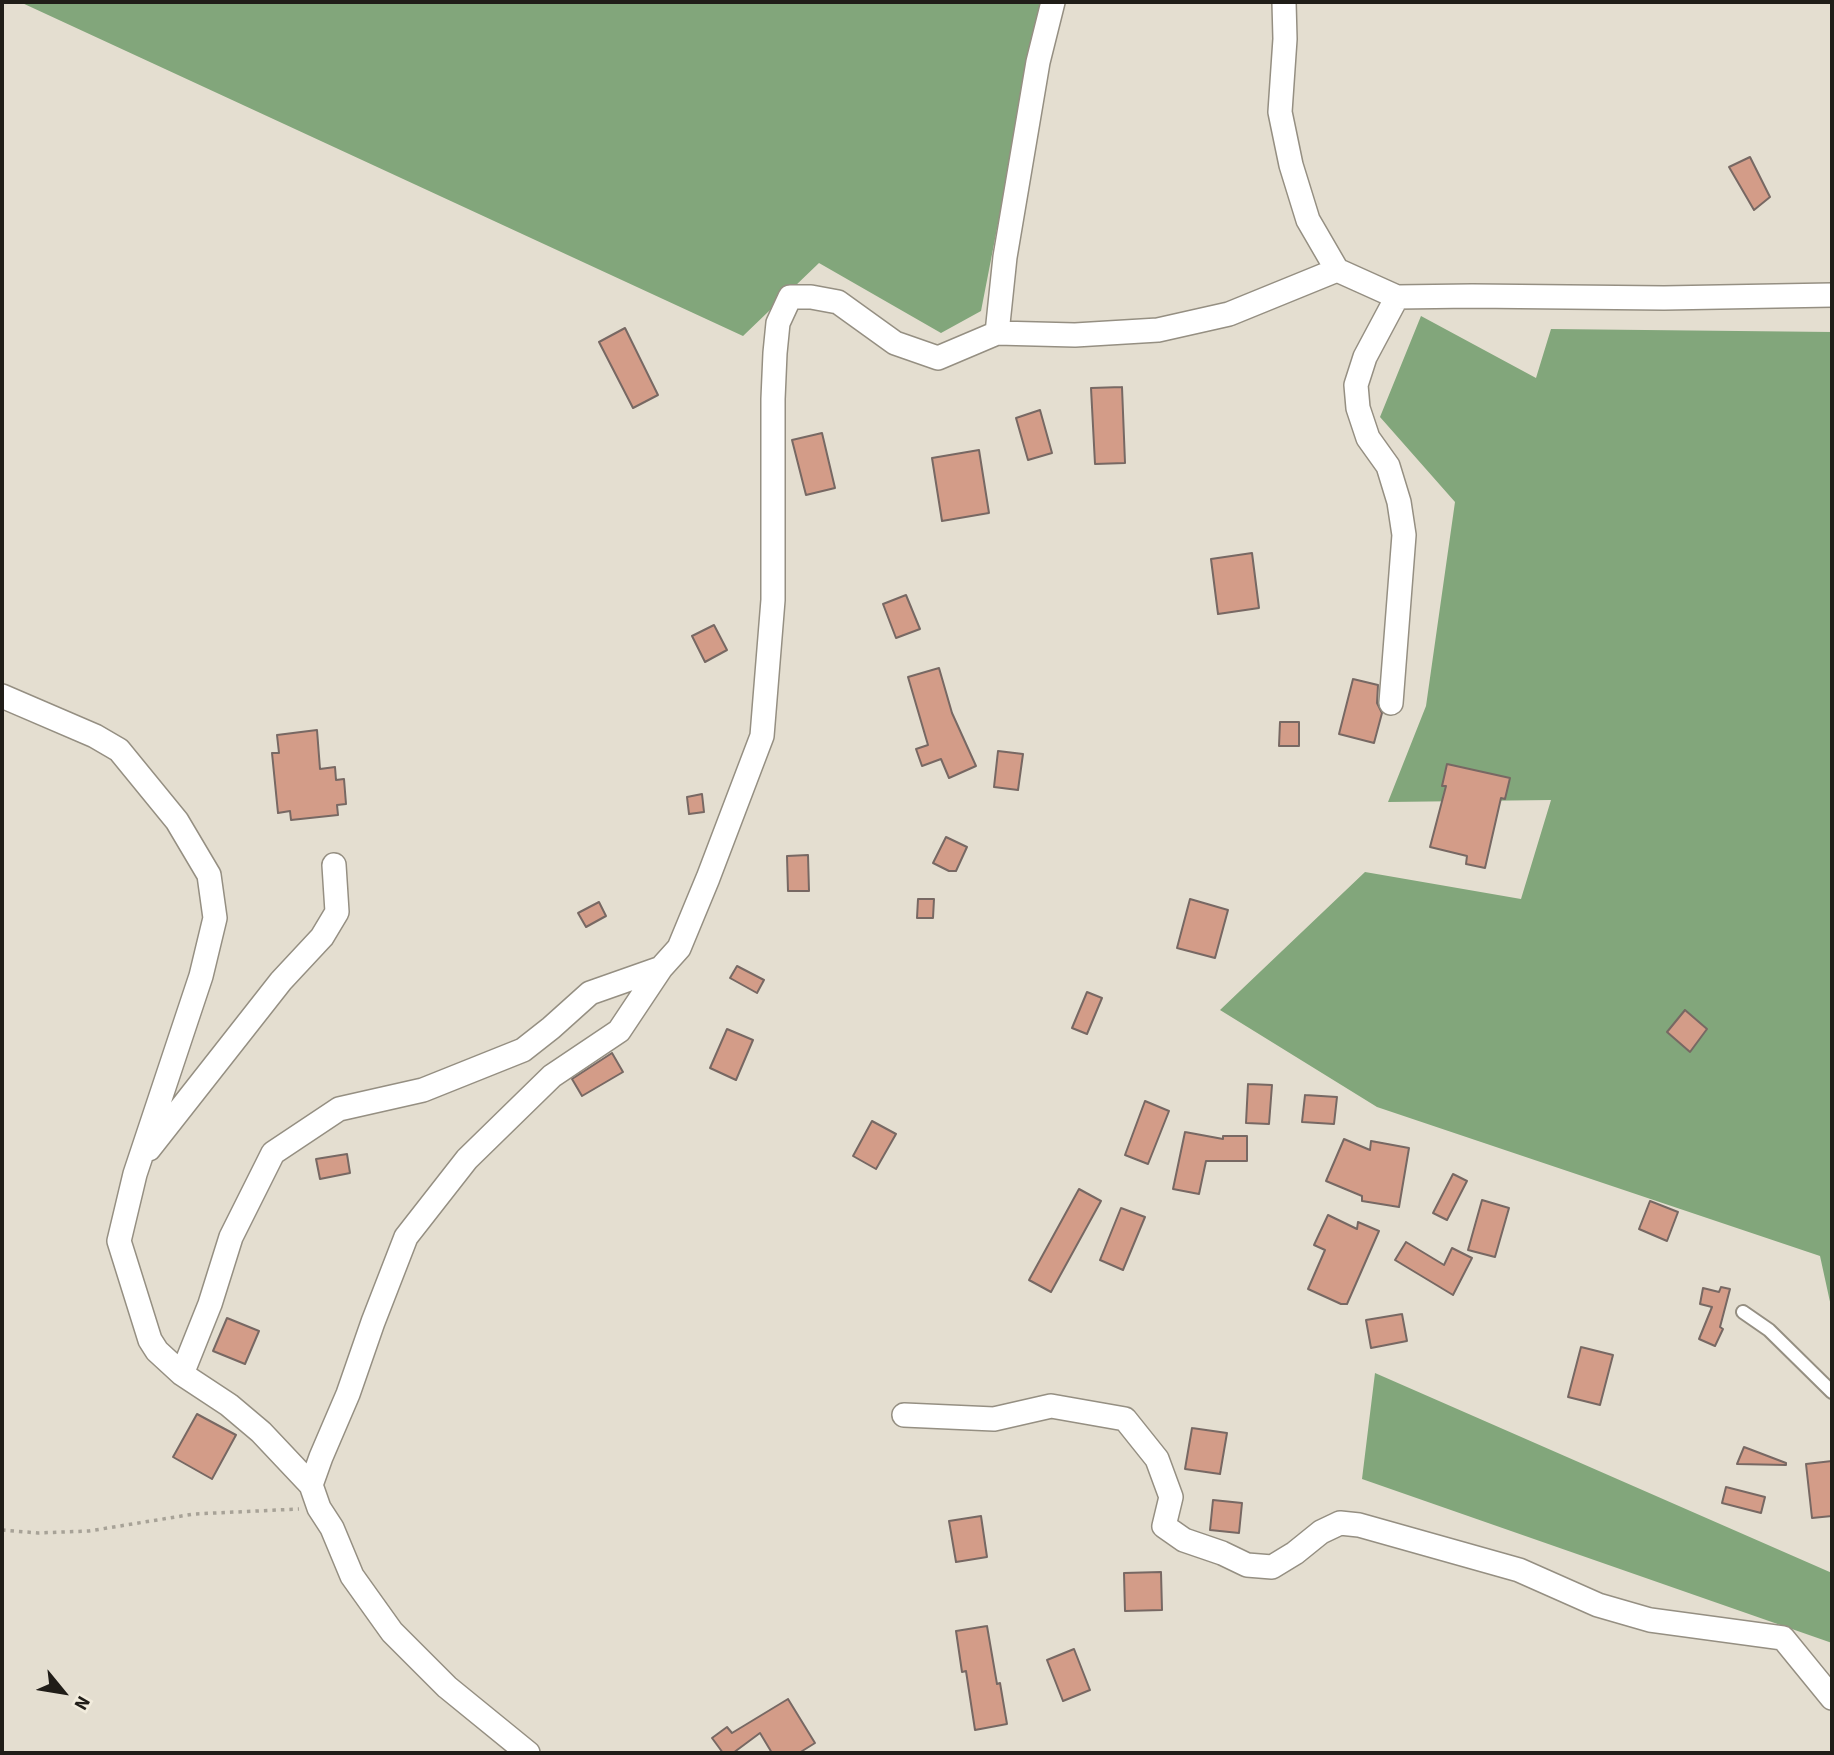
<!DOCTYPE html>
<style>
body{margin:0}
#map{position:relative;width:1834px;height:1755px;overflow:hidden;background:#e4ded0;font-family:"Source Sans 3",sans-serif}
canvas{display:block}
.frame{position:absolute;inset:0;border:4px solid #201d18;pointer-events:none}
.north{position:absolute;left:28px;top:1657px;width:70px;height:70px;-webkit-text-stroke:5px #f2ecdd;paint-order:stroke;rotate:120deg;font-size:19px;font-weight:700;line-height:28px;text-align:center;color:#201d18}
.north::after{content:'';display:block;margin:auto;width:24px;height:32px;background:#201d18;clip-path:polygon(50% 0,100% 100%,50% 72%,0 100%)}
</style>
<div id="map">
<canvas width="1834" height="1755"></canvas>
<div class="frame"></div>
<div class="north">N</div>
</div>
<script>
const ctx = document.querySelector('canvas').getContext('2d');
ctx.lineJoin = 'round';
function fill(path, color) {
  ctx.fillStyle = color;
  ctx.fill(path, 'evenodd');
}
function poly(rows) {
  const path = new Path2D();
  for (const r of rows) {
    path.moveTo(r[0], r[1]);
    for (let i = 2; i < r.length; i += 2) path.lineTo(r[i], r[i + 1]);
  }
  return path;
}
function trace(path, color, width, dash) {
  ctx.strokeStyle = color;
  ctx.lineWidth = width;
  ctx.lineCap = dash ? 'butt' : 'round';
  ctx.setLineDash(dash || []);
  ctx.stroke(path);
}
const forest = poly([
 [20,2,1041,2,981,311,941,333,819,263,743,336],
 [1421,316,1536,378,1551,329,1832,332,1832,1311,1820,1256,1377,1107,1220,1010,1365,872,1521,899,1551,800,1388,802,1426,706,1455,502,1380,417],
 [1375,1373,1832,1573,1832,1643,1362,1479]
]);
const building = poly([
 [1750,157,1770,197,1754,210,1729,167,1750,157],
 [625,328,658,395,633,408,599,342,625,328],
 [1122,387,1125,463,1095,464,1091,388,1122,387],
 [1040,410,1052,453,1028,460,1016,418,1040,410],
 [822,433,835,488,806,495,792,440,822,433],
 [979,450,989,513,942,521,932,458,979,450],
 [1252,553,1259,608,1218,614,1211,559,1252,553],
 [906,595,920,629,896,638,883,604,906,595],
 [714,625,727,650,705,662,692,636,714,625],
 [939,668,952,713,976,766,949,778,941,759,922,766,916,749,928,745,908,677,939,668],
 [1353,679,1378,685,1377,703,1382,713,1374,743,1339,734,1353,679],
 [1280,722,1299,722,1299,746,1279,746,1280,722],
 [317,730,320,769,335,767,336,780,344,779,346,804,337,805,338,815,291,820,290,811,278,813,272,753,279,753,277,735,317,730],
 [998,751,1023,754,1018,790,994,787,998,751],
 [1447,764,1510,778,1505,799,1501,798,1485,868,1466,864,1467,856,1430,847,1446,786,1442,786,1447,764],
 [702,794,704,812,689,814,687,797,702,794],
 [946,837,967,847,956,871,949,871,933,863,946,837],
 [808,855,809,891,788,891,787,856,808,855],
 [918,899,934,899,933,918,917,918,918,899],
 [1190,899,1228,910,1215,958,1177,948,1190,899],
 [599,902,606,916,586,927,578,913,599,902],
 [737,966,764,980,757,993,730,978,737,966],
 [1087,992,1102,998,1087,1034,1072,1028,1087,992],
 [1685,1010,1707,1029,1690,1052,1667,1032,1685,1010],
 [727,1029,753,1040,736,1080,710,1068,727,1029],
 [612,1053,623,1072,582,1096,572,1079,612,1053],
 [1248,1084,1272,1085,1269,1124,1246,1123,1248,1084],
 [1305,1095,1337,1097,1334,1124,1302,1122,1305,1095],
 [1145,1101,1169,1111,1148,1164,1125,1155,1145,1101],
 [872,1121,896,1134,876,1169,853,1156,872,1121],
 [1185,1132,1223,1139,1223,1136,1247,1136,1247,1161,1206,1161,1199,1194,1173,1189,1185,1132],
 [1344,1139,1370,1150,1371,1141,1409,1148,1399,1207,1362,1201,1362,1196,1326,1181,1344,1139],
 [347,1154,350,1173,320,1179,316,1159,347,1154],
 [1453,1174,1467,1181,1447,1220,1433,1213,1453,1174],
 [1079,1189,1101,1201,1051,1292,1029,1280,1079,1189],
 [1482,1200,1509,1208,1495,1257,1468,1250,1482,1200],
 [1650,1201,1678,1212,1667,1241,1639,1229,1650,1201],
 [1121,1208,1145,1217,1123,1270,1100,1260,1121,1208],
 [1328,1215,1357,1229,1358,1222,1379,1231,1347,1304,1341,1304,1308,1289,1325,1250,1314,1245,1328,1215],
 [1406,1242,1444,1265,1452,1248,1472,1258,1453,1295,1395,1260,1406,1242],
 [1721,1287,1730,1289,1720,1327,1723,1329,1715,1346,1699,1339,1712,1307,1700,1304,1703,1288,1719,1292,1721,1287],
 [1402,1314,1407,1341,1371,1348,1366,1320,1402,1314],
 [227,1318,259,1331,245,1364,213,1351,227,1318],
 [1581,1347,1613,1355,1600,1405,1568,1397,1581,1347],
 [197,1414,236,1435,212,1479,173,1457,197,1414],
 [1192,1428,1227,1433,1220,1474,1185,1469,1192,1428],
 [1744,1447,1786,1463,1786,1465,1737,1464,1744,1447],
 [1832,1461,1832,1516,1812,1518,1806,1464,1832,1461],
 [1726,1487,1765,1497,1761,1513,1722,1503,1726,1487],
 [1213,1500,1242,1503,1239,1533,1210,1530,1213,1500],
 [981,1516,987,1557,956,1562,949,1521,981,1516],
 [1161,1572,1162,1610,1125,1611,1124,1573,1161,1572],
 [987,1626,997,1684,1000,1683,1007,1724,975,1730,966,1671,962,1672,956,1631,987,1626],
 [1074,1649,1090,1690,1063,1701,1047,1660,1074,1649],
 [788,1699,815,1743,799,1753,772,1753,760,1733,733,1753,723,1753,712,1738,727,1727,732,1733,788,1699]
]);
const path = poly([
 [2,1530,38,1533,89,1531,194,1514,299,1509]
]);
const service = poly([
 [1743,1312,1769,1330,1832,1392]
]);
const minor = poly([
 [1284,2,1285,39,1280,112,1291,165,1308,220,1337,270,1397,297,1472,296,1664,298,1832,295],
 [997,333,1075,335,1158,330,1229,314,1337,270],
 [2,696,95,736,119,750,177,821,209,875,215,918,201,976,135,1174,119,1241,150,1340,157,1351,182,1374,229,1405,261,1432,311,1485,319,1508,332,1528,352,1576,392,1632,447,1687,528,1753],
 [1391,703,1404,535,1399,502,1388,466,1368,438,1358,408,1356,385,1365,357,1397,297],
 [149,1149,281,981,322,937,337,912,334,865],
 [182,1374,210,1304,231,1237,273,1153,339,1109,423,1090,523,1050,551,1028,590,993,661,968],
 [904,1415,994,1419,1051,1406,1125,1419,1157,1459,1171,1497,1164,1526,1184,1540,1222,1553,1247,1565,1272,1567,1295,1553,1321,1532,1340,1523,1359,1525,1519,1570,1598,1605,1650,1620,1783,1638,1832,1698],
 [311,1485,321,1457,348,1394,373,1322,406,1237,467,1159,552,1076,619,1031,661,968,679,948,708,878,762,736,773,600,773,399,775,353,778,323,790,297,811,297,838,302,895,343,938,358,997,333,1005,257,1038,62,1053,2]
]);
fill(forest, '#82a67b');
fill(building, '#d39c88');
trace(building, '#776863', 2);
trace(service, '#958f82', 16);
trace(minor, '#958f82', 26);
trace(path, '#a7a297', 3.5, [3.5, 5]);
trace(service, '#fff', 12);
trace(minor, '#fff', 23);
</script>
